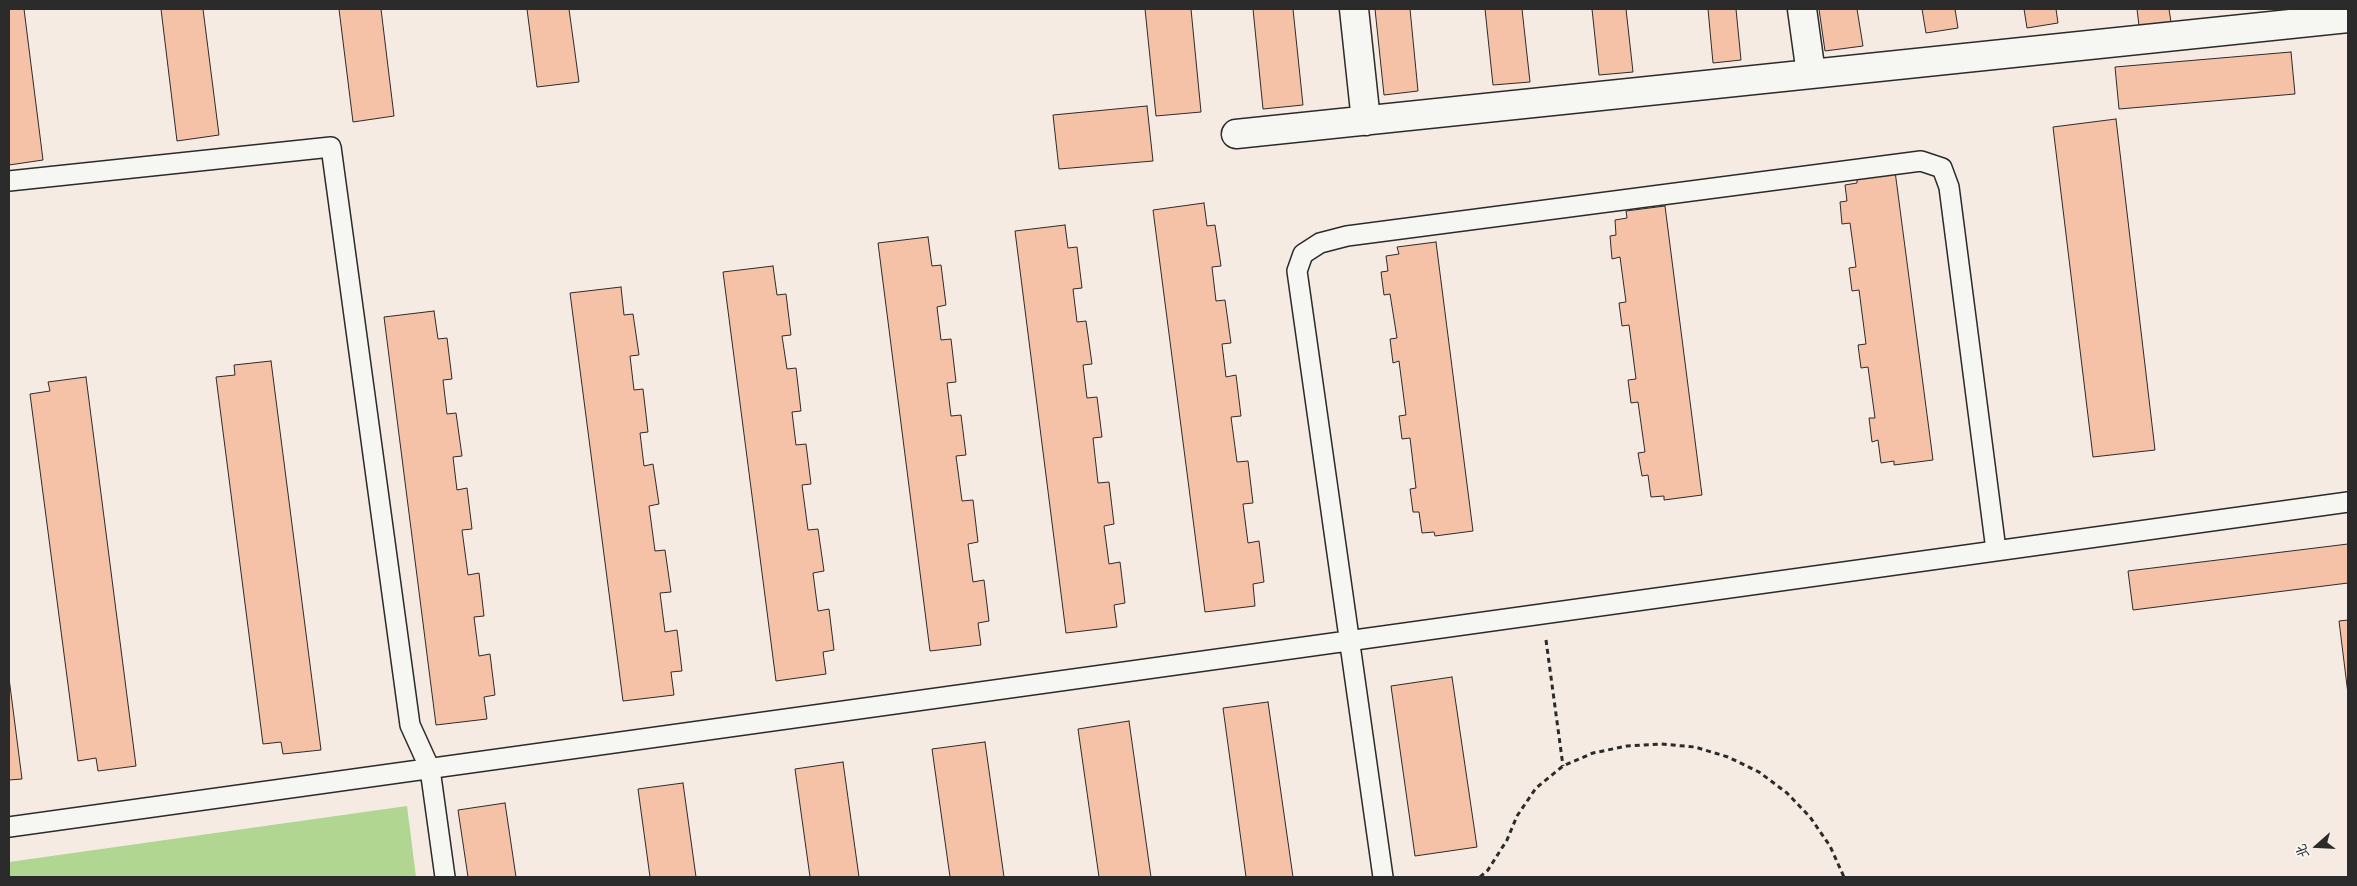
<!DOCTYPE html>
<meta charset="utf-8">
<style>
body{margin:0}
#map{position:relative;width:2357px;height:886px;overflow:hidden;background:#f6ebe3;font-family:Pangolin,"LXGW WenKai TC",sans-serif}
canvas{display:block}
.frame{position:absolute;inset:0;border:10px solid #2b2b2b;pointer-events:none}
.north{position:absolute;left:2292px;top:821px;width:50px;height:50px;-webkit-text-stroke:4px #f6f6f2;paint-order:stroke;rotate:251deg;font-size:14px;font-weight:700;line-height:20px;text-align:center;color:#2b2b2b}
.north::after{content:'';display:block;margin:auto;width:18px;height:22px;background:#2b2b2b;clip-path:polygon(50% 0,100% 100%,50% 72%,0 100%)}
</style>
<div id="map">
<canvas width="2357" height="886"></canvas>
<div class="frame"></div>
<div class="north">北</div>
</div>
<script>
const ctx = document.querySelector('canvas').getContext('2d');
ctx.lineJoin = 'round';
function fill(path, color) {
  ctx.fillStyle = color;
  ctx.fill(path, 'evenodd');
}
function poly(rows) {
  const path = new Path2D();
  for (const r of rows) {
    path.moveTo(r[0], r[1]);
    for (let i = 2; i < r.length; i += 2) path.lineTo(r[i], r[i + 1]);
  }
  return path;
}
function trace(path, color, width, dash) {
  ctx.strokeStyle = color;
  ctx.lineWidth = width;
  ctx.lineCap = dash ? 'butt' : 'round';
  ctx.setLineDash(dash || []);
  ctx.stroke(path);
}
const green = poly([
 [407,806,416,877,9,877,9,862]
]);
const building = poly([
 [9,9,24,9,43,160,9,165,9,9],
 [161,9,203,9,219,135,177,141,161,9],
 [339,9,381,9,394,116,353,122,339,9],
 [527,9,569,9,579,82,537,87,527,9],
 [1145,9,1191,9,1201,112,1156,116,1145,9],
 [1253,9,1293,9,1303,105,1263,109,1253,9],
 [1375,9,1410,9,1418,91,1384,95,1375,9],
 [1485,9,1522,9,1530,82,1493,85,1485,9],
 [1592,9,1626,9,1633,72,1599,75,1592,9],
 [1708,9,1736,9,1741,60,1713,63,1708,9],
 [1819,9,1857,9,1863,46,1825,51,1819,9],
 [1922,9,1955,9,1958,28,1926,33,1922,9],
 [2024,9,2056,9,2058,23,2027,28,2024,9],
 [2137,9,2169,9,2171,22,2139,26,2137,9],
 [2291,52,2295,94,2119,109,2115,67,2291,52],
 [1147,106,1153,161,1059,169,1053,115,1147,106],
 [2116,119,2155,450,2093,457,2053,127,2116,119],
 [1895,171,1933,460,1894,465,1894,461,1881,463,1878,440,1872,442,1869,418,1875,418,1868,367,1861,368,1858,345,1866,344,1859,290,1852,291,1849,268,1856,267,1850,223,1842,224,1840,202,1847,201,1845,185,1857,183,1857,176,1895,171],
 [1204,203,1207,226,1215,225,1221,266,1212,267,1216,301,1225,300,1231,343,1222,344,1226,377,1236,375,1241,416,1231,417,1237,462,1248,461,1253,503,1243,504,1248,543,1259,541,1264,582,1253,584,1255,606,1205,612,1153,210,1204,203],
 [1665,206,1702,495,1664,500,1664,496,1651,497,1648,475,1642,476,1638,453,1645,452,1638,402,1631,403,1628,380,1636,379,1629,325,1622,326,1619,303,1626,302,1620,257,1612,259,1610,236,1616,235,1615,220,1627,218,1626,211,1665,206],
 [1065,225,1068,248,1077,247,1082,288,1073,289,1077,322,1086,321,1092,364,1083,365,1087,398,1097,397,1102,437,1093,438,1098,483,1109,482,1114,524,1104,526,1109,564,1120,562,1125,603,1114,605,1117,627,1066,633,1015,231,1065,225],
 [928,237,932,266,941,265,946,305,937,307,941,340,951,339,956,382,947,383,951,416,961,415,966,455,956,456,962,501,973,500,978,542,968,544,973,582,984,580,989,621,978,623,981,645,930,651,878,243,928,237],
 [1436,242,1473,531,1435,536,1434,532,1422,533,1419,512,1413,512,1410,489,1416,488,1410,438,1402,439,1399,416,1406,415,1399,361,1393,363,1390,339,1397,338,1390,294,1384,295,1381,272,1388,271,1386,256,1399,254,1397,247,1436,242],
 [773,266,777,295,786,294,791,335,782,336,787,369,796,368,801,411,792,412,796,445,806,444,811,484,802,485,808,530,818,529,824,571,813,573,818,611,829,609,834,650,823,652,826,674,776,681,723,272,773,266],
 [621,287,624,315,633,314,639,355,630,356,634,390,643,389,648,432,640,433,644,466,653,464,659,504,649,506,655,551,665,550,671,592,660,593,665,632,677,630,682,671,671,672,674,695,623,701,570,293,621,287],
 [434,311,438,339,447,338,452,379,443,380,447,414,456,413,462,456,453,457,457,490,467,488,472,529,462,530,468,575,479,573,484,616,474,617,479,656,490,654,495,695,484,697,487,719,436,725,384,317,434,311],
 [271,361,321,750,283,754,281,742,263,744,216,377,235,375,234,365,271,361],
 [86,377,136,766,98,771,96,758,78,761,30,394,50,391,48,382,86,377],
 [2348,544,2348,583,2133,610,2128,571,2348,544],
 [2348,620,2348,694,2339,621,2348,620],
 [1452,677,1477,847,1415,856,1391,686,1452,677],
 [9,678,22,779,9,780,9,678],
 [1268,702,1293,877,1246,877,1223,708,1268,702],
 [1129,721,1151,877,1099,877,1078,729,1129,721],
 [985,742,1004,877,950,877,932,749,985,742],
 [843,762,859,877,810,877,795,769,843,762],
 [683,783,696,877,650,877,638,789,683,783],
 [505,803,516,877,468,877,458,810,505,803]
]);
const path = poly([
 [1546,640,1563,766],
 [1480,877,1488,870,1507,840,1517,816,1536,788,1563,766,1593,753,1627,746,1661,744,1695,747,1728,757,1759,772,1787,793,1810,817,1830,846,1844,877]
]);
const lane = poly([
 [9,181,331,147,410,725,430,769,445,877],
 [9,827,2348,502],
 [1383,877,1297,271,1303,254,1320,243,1347,236,1921,161,1942,168,1949,187,1996,550]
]);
const street = poly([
 [1354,9,1366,121],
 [1802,9,1811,74],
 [1236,134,2348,18]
]);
fill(green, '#b0d692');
fill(building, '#f5c1a7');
trace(building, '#2b2b2b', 1);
trace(lane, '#2b2b2b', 22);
trace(street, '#2b2b2b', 31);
trace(path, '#2b2b2b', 3, [5, 4]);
trace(lane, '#f6f6f2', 19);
trace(street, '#f6f6f2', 28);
</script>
